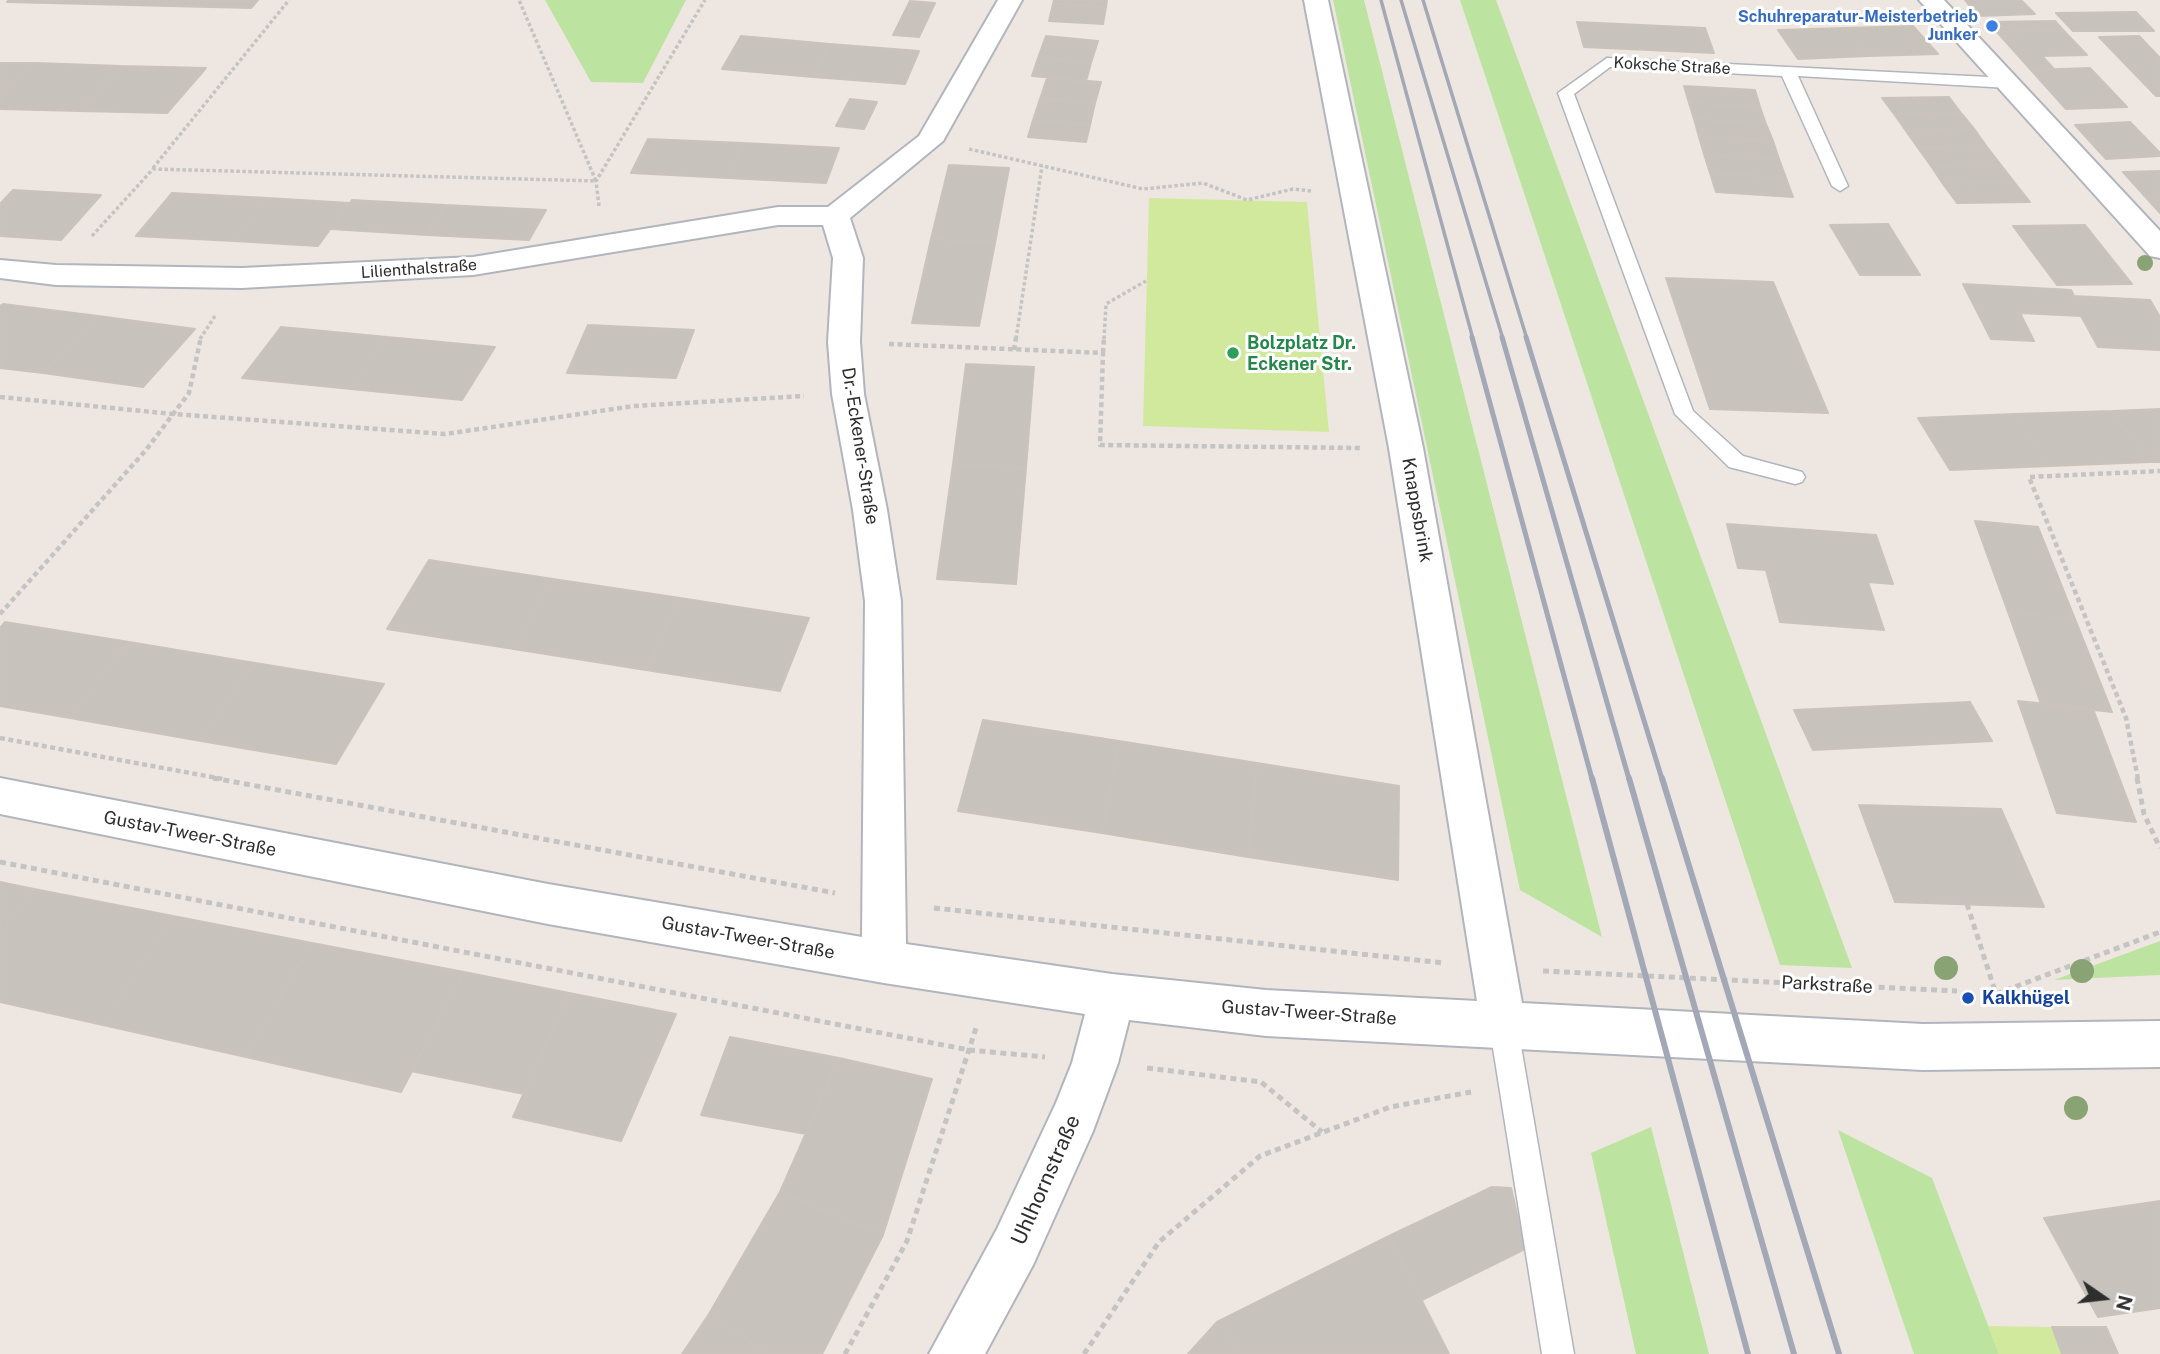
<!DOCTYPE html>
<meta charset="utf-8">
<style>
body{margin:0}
#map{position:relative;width:2160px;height:1354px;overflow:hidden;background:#eee7e1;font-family:"Public Sans",sans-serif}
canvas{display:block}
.north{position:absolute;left:2069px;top:1263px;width:70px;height:70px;-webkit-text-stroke:5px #fff;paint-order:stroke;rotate:104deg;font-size:19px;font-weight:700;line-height:28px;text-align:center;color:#2e2e2e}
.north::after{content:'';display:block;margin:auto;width:24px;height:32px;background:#2e2e2e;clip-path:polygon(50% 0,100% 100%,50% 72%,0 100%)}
</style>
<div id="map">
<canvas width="2160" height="1354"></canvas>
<div class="north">N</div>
</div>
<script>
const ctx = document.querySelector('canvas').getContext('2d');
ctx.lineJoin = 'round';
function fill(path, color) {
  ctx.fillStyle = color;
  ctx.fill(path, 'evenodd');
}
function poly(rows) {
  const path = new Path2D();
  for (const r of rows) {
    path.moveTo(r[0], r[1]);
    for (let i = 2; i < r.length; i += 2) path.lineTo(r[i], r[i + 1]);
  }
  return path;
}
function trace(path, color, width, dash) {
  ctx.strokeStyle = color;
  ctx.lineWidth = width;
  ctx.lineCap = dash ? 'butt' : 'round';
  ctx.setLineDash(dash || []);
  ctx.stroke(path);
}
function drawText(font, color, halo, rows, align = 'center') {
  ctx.font = font + ' "Public Sans",sans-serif';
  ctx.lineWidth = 6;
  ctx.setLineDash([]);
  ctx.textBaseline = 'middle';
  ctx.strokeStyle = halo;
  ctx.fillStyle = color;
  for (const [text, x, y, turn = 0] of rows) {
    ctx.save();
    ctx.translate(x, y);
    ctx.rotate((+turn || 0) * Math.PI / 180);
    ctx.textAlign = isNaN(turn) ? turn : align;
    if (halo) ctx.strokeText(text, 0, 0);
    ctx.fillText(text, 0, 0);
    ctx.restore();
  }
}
const green = poly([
 [545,0,686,0,643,83,591,82],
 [1333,0,1364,0,1602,937,1520,890],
 [1460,0,1496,0,1852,968,1780,965],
 [2160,941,2160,975,2054,980],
 [1651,1127,1663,1173,1709,1354,1636,1354,1591,1153],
 [1838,1130,1932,1178,1999,1354,1914,1354]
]);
const pitch = poly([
 [1149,198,1307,202,1329,432,1143,426],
 [1988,1326,2052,1327,2062,1354,1999,1354]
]);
const building = poly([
 [9,0,92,0,89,4,7,2,9,0],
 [92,0,175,0,169,6,89,4,92,0],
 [175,0,258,0,251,8,169,6,175,0],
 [1054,0,1107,0,1106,7,1053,4,1054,0],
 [1965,0,2021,0,2035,14,1978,16,1965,0],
 [910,1,935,3,919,37,893,35,910,1],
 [1053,4,1106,7,1103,24,1049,21,1053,4],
 [2136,12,2154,31,2073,31,2056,13,2136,12],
 [2055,21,2064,31,1997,32,1989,22,2055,21],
 [1577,22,1705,28,1714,53,1584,47,1577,22],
 [1913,26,1938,54,1868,56,1846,28,1913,26],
 [1846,28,1868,56,1798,59,1778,30,1846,28],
 [2064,31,2087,55,2042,56,2054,69,2031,70,1997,32,2064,31],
 [741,36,830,44,813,77,722,69,741,36],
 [1046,36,1098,41,1091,63,1038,58,1046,36],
 [2139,36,2160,58,2160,96,2156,96,2099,37,2139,36],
 [830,44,919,51,905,84,813,77,830,44],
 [1038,58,1091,63,1086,81,1032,76,1038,58],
 [0,63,36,63,0,100,0,63],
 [36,63,121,66,79,111,0,109,0,100,36,63],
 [121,66,206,68,167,113,79,111,121,66],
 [2090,68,2127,107,2066,109,2031,70,2090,68],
 [1047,78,1101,82,1095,103,1040,99,1047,78],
 [1684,86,1755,90,1760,107,1689,103,1684,86],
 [1949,97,1961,113,1894,114,1882,98,1949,97],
 [850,99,877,102,864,129,836,126,850,99],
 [1040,99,1095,103,1090,125,1033,120,1040,99],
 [1689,103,1760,107,1766,124,1694,119,1689,103],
 [1961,113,1975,130,1906,131,1894,114,1961,113],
 [1694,119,1766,124,1773,141,1699,137,1694,119],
 [1033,120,1090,125,1086,142,1028,137,1033,120],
 [2130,122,2160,153,2160,156,2106,159,2075,125,2130,122],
 [1975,130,1987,147,1918,148,1906,131,1975,130],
 [1699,137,1773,141,1779,159,1704,154,1699,137],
 [648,139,743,143,728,178,631,173,648,139],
 [743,143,839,148,826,183,728,178,743,143],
 [1987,147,2001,165,1931,166,1918,148,1987,147],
 [1704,154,1779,159,1786,178,1710,173,1704,154],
 [949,165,1009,168,995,243,931,239,949,165],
 [2001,165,2015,183,1943,184,1931,166,2001,165],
 [2160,171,2160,213,2123,172,2160,171],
 [1710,173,1786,178,1793,197,1716,192,1710,173],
 [2015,183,2030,202,1957,203,1943,184,2015,183],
 [13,190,101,195,61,240,0,236,0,204,13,190],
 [172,193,268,198,234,241,136,236,172,193],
 [268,198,349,203,318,246,234,241,268,198],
 [352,200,445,205,427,235,331,229,352,200],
 [445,205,546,210,529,240,427,235,445,205],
 [1888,224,1920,275,1860,275,1830,225,1888,224],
 [2085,225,2132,284,2057,285,2013,226,2085,225],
 [931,239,995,243,979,326,912,323,931,239],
 [1666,278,1773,282,1828,413,1710,409,1666,278],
 [1963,284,2071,290,2074,296,2150,300,2160,317,2160,350,2098,347,2081,316,2020,313,2034,341,1991,339,1963,284],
 [3,304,98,316,43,373,0,368,0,306,3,304],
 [98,316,195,329,143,387,43,373,98,316],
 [588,325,694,330,676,378,567,373,588,325],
 [281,327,387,337,351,389,242,378,281,327],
 [387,337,495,347,462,400,351,389,387,337],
 [966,364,1034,367,1026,468,953,464,966,364],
 [2160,409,2160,462,2150,462,2112,411,2160,409],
 [2112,411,2150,462,2050,466,2014,414,2112,411],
 [2014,414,2050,466,1950,470,1918,418,2014,414],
 [953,464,1026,468,1016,584,937,579,953,464],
 [1975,521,2038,527,2075,619,2008,612,1975,521],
 [1727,524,1876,535,1893,584,1868,582,1884,630,1780,622,1766,570,1738,568,1727,524],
 [429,560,553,579,514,649,387,629,429,560],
 [553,579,680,598,646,670,514,649,553,579],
 [680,598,809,618,780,691,646,670,680,598],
 [2008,612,2075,619,2112,712,2041,704,2008,612],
 [5,622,129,642,70,718,0,706,0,628,5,622],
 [129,642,255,663,201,741,70,718,129,642],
 [255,663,384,684,336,764,201,741,255,663],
 [2018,701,2093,709,2136,822,2057,813,2018,701],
 [1970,702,1992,741,1813,750,1794,710,1970,702],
 [983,720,1119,741,1102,833,958,811,983,720],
 [1119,741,1257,763,1248,857,1102,833,1119,741],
 [1257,763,1399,786,1398,880,1248,857,1257,763],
 [1859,805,2001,809,2044,907,1895,902,1859,805],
 [0,882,34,889,0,935,0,882],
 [34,889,173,916,103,1025,0,1002,0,935,34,889],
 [173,916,312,943,246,1057,103,1025,173,916],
 [312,943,464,972,401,1092,246,1057,312,943],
 [464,972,569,993,524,1094,411,1071,464,972],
 [569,993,676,1014,621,1141,513,1117,569,993],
 [730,1037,839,1058,806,1134,701,1115,730,1037],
 [839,1058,932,1079,883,1235,780,1192,839,1058],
 [1492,1187,1511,1188,1525,1249,1422,1300,1389,1236,1492,1187],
 [780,1192,883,1235,822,1354,769,1354,709,1314,780,1192],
 [2160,1201,2160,1308,2098,1317,2044,1218,2160,1201],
 [1389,1236,1449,1354,1244,1354,1217,1322,1389,1236],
 [709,1314,769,1354,682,1354,709,1314],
 [1217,1322,1244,1354,1188,1354,1217,1322],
 [2052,1327,2106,1327,2118,1354,2062,1354,2052,1327]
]);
const pathFar2 = poly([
 [969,149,1143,189,1203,183,1247,200,1293,189,1311,191],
 [153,168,289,0],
 [599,206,596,181,705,0],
 [92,236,153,169,596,181,519,0],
 [200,339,215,316],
 [1016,339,1042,166],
 [1104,339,1106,304,1146,281]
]);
const pathFar1 = poly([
 [889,344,1103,353,1100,445,1360,448],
 [1014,350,1016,337],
 [1103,353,1104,337],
 [0,397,173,414,445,434,634,406,804,396],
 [0,614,146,450,189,393,201,337],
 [0,738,223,779],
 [2138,779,2126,718,2029,477,2160,471]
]);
const path = poly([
 [213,778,835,893],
 [2137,778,2144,814,2160,848],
 [0,862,969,1050,1045,1057],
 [1967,904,1996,994,2160,932],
 [934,908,1444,963],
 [1543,971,1957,991],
 [1147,1068,1261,1082,1322,1132],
 [845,1354,907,1241,977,1025],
 [1084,1354,1159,1242,1260,1156,1390,1107,1471,1092]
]);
const service = poly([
 [1607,58,2009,78,2017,83,2009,88,1798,76,1848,186,1840,191,1832,186,1782,76,1610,67,1574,94,1693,411,1743,456,1802,472,1805,477,1802,482,1795,484,1729,467,1675,414,1558,93,1607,58],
 [1503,1010,1513,1013,1517,1023,1574,1354,1542,1354,1489,1023,1493,1013,1503,1010]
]);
const minor = poly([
 [998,0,1022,0,943,141,850,218,863,258,860,342,864,394,887,510,901,601,906,944,1112,974,1266,990,1477,1001,1389,448,1304,0,1328,0,1423,448,1522,1003,1923,1024,2160,1021,2160,1067,1923,1070,1266,1036,1129,1020,1118,1063,1093,1131,1033,1265,985,1354,929,1354,997,1229,1056,1103,1072,1063,1085,1014,884,983,548,924,0,814,0,778,548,884,862,937,865,601,853,510,832,394,828,342,833,258,823,225,778,225,473,275,242,288,56,285,0,278,0,260,56,265,242,268,473,257,778,207,828,207,919,136,998,0],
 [1919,0,1944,0,2160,231,2160,258,2150,256,1919,0]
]);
const railFar2 = poly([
 [1381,0,1473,339],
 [1401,0,1503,339],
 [1423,0,1527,339]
]);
const railFar1 = poly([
 [1472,337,1592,779],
 [1502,337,1629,779],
 [1526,337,1662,779]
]);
const rail = poly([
 [1592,778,1748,1354],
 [1629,778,1794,1354],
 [1662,778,1839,1354]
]);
const trees = [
 [2145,263,8],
 [1946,968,12],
 [2082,971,12],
 [2076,1108,12]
];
const markers = [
 [1992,26,7,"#3f7fe0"],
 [1233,353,7,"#2e9e5b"],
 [1968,998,7,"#1a4fb4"]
];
const farShopnames = [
 ["Schuhreparatur-Meisterbetrieb",1978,17],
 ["Junker",1978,35]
];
const farStreetnames = [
 ["Koksche Straße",1672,66,3],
 ["Lilienthalstraße",419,269,-4]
];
const leisureNames = [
 ["Bolzplatz Dr.",1247,343],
 ["Eckener Str.",1247,364]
];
const streetNames = [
 ["Dr.-Eckener-Straße",860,446,81],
 ["Knappsbrink",1417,510,80],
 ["Gustav-Tweer-Straße",190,834,11],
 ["Gustav-Tweer-Straße",748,938,10],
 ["Parkstraße",1827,985,3],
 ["Gustav-Tweer-Straße",1309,1013,4]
];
const transitNames = [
 ["Kalkhügel",1982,998]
];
const nearStreetnames = [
 ["Uhlhornstraße",1046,1180,-66]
];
fill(green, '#bde3a0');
fill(pitch, '#d1e99c');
fill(building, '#c7c2bc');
trace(building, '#cac3ba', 2);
trace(service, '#b1b5bd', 3);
trace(minor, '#b1b5bd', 4);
trace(pathFar2, '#c4c4c4', 3.5, [3.5, 2.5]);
trace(pathFar1, '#c4c4c4', 4.5, [5, 3.5]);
trace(path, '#c4c4c4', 5, [6, 4.5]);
fill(service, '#fff');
fill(minor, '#fff');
trace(railFar2, '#a3a8b7', 3.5);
trace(railFar1, '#a3a8b7', 5);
trace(rail, '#a3a8b7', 6);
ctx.fillStyle = '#89a375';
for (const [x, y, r] of trees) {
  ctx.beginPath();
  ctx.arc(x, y, r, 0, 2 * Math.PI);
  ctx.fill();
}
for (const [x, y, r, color] of markers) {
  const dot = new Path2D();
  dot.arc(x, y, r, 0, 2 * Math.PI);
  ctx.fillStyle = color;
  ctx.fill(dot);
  trace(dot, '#fff', 2.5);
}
drawText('bold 16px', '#366cbe', '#fff', farShopnames, 'right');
drawText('16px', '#2e2e2e', '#fff', farStreetnames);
drawText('bold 18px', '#27864d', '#fff', leisureNames, 'left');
drawText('18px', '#2e2e2e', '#fff', streetNames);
drawText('bold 18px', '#164399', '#fff', transitNames, 'left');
drawText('21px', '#2e2e2e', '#fff', nearStreetnames);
</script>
